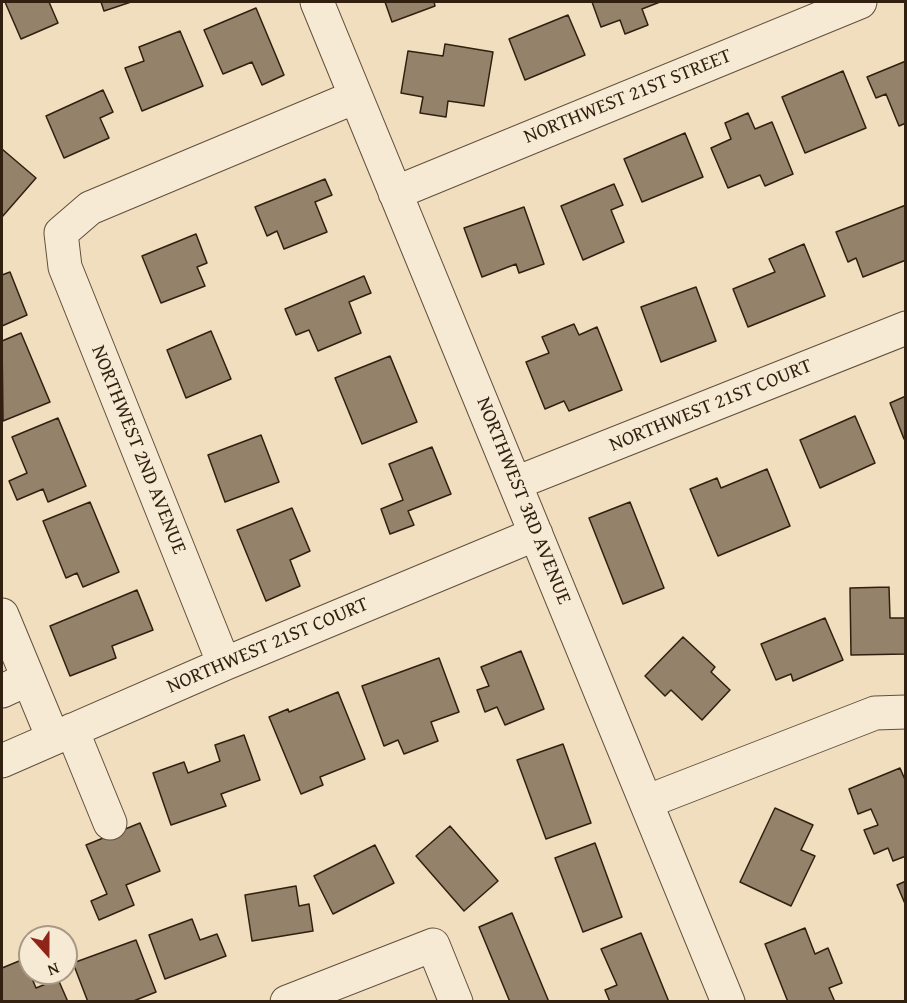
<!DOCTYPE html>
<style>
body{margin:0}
#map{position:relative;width:907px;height:1003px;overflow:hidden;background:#f1debe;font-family:"Gentium Book Plus",serif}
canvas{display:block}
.frame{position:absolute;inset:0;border:3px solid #311f10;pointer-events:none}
.north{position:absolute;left:18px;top:925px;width:60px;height:60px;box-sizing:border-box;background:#f6ead5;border:2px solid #a79986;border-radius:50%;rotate:159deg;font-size:16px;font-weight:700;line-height:24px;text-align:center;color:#311f10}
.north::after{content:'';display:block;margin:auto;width:21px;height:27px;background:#8f2418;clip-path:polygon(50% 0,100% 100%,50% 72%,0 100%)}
</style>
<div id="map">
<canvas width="907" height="1003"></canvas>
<div class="frame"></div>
<div class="north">N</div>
</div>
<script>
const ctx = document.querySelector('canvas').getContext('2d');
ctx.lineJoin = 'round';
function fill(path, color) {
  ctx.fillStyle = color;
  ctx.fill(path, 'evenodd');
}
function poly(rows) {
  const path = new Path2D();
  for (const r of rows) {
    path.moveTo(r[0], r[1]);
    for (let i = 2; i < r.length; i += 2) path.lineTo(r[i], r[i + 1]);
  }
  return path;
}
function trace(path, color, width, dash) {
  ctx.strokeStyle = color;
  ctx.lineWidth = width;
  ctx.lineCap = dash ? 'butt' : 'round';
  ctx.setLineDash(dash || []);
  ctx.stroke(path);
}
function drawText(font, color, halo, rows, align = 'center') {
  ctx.font = font + ' "Gentium Book Plus",serif';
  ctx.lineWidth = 5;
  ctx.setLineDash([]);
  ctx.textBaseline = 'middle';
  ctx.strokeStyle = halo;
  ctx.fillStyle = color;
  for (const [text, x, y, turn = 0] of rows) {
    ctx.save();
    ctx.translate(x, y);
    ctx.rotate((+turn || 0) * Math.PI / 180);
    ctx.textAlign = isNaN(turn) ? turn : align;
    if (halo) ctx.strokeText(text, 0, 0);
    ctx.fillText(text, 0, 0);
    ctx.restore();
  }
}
const building = poly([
 [5,2,49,2,58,23,21,39,5,2],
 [101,2,131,2,104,11,101,2],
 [385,2,434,2,435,6,392,22,385,2],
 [592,2,660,2,642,9,648,25,625,34,620,20,601,27,592,2],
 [256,8,284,75,262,85,252,62,223,74,204,30,256,8],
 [568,15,585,55,525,80,509,39,568,15],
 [180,31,203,86,142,111,125,68,144,61,139,47,180,31],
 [445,44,493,52,484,106,448,101,446,117,420,113,423,97,401,93,408,51,443,56,445,44],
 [906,61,906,123,899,126,886,94,876,98,867,77,906,61],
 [843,71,866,128,805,153,782,97,843,71],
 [103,90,113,112,100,118,109,138,64,158,46,116,103,90],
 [748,113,755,129,772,122,793,174,765,186,760,175,728,188,711,148,731,139,725,123,748,113],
 [685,133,703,177,642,202,624,159,685,133],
 [2,149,36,178,2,217,2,149],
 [325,179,332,195,315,202,327,232,284,249,277,231,267,236,255,207,325,179],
 [614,184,623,205,611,210,624,242,583,260,561,206,614,184],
 [906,205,906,260,863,277,856,258,848,262,836,232,906,205],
 [524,207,544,264,519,273,516,264,482,277,464,228,524,207],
 [196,234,207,263,197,267,205,286,161,303,142,256,196,234],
 [804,244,825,296,748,327,733,289,775,272,769,259,804,244],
 [10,272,27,315,2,326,2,275,10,272],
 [364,276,371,293,349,302,361,333,318,351,309,330,296,335,285,309,364,276],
 [696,287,716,341,661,362,641,307,696,287],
 [574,324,579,335,597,327,622,390,569,411,564,401,545,409,526,362,549,353,542,337,574,324],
 [211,331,231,379,186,398,167,350,211,331],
 [21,333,50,402,3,421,2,341,21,333],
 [390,356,417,422,362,444,335,378,390,356],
 [906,396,906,438,904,439,890,403,906,396],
 [855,416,875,463,820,488,800,440,855,416],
 [58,418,86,486,48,502,43,489,17,500,9,481,27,473,12,437,58,418],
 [261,435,279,482,225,502,208,455,261,435],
 [432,447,451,494,408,511,414,525,390,534,381,509,403,500,389,464,432,447],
 [767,469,790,526,718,556,690,489,717,478,721,488,767,469],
 [90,502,119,572,83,587,77,573,66,578,43,521,90,502],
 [630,502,664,588,623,604,589,518,630,502],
 [292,508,310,551,290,560,300,586,266,601,237,530,292,508],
 [889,587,890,618,906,618,906,654,851,655,850,588,889,587],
 [137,590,153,630,112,646,116,658,70,676,50,626,137,590],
 [825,618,843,660,793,681,791,674,776,680,761,644,825,618],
 [683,637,715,667,711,672,730,690,702,720,671,690,665,696,645,676,683,637],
 [521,651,544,709,505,725,497,707,485,712,477,690,489,686,481,667,521,651],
 [439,658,459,712,431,722,438,741,404,754,398,740,384,746,362,686,439,658],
 [338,692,365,759,320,777,323,785,301,794,269,717,288,709,289,712,338,692],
 [244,735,260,780,221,794,226,806,171,825,153,773,184,762,188,773,220,761,215,745,244,735],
 [563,744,591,823,546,839,517,760,563,744],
 [900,768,906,782,906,856,893,861,888,848,874,854,864,830,878,825,871,809,858,814,849,789,900,768],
 [775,808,813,825,801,850,815,856,791,906,740,882,775,808],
 [140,823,160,871,126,885,134,905,99,920,91,901,107,894,86,845,140,823],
 [450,826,498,881,464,911,416,856,450,826],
 [595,843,622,917,583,932,555,858,595,843],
 [375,845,394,883,333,914,314,876,375,845],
 [906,881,906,906,897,885,906,881],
 [296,886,299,906,309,904,313,931,252,941,245,895,296,886],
 [512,913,549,1002,510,1002,479,927,512,913],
 [192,919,200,940,217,934,226,956,165,979,149,935,192,919],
 [805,928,815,954,828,948,842,983,829,988,835,1002,788,1002,765,944,805,928],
 [641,933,669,1002,610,1002,605,990,617,985,601,949,641,933],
 [136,940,156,992,131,1002,88,1002,73,963,136,940],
 [24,959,36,988,58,979,68,1002,2,1002,2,968,24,959]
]);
const minor = poly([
 [317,2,728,1002],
 [395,193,860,2],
 [516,483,906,328],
 [2,615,53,738],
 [224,664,65,267,61,233,90,208,355,97],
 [2,691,28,679],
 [72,730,110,823],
 [2,761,224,664,536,534],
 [646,802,875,713,906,712],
 [287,1002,433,945,456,1002]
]);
const streetNames = [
 ["NORTHWEST 21ST STREET",628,97,-22],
 ["NORTHWEST 21ST COURT",711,406,-22],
 ["NORTHWEST 2ND AVENUE",138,450,68],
 ["NORTHWEST 3RD AVENUE",523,501,68],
 ["NORTHWEST 21ST COURT",268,646,-23]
];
fill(building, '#95826a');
trace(building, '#311f10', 1.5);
trace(minor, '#614f3c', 35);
trace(minor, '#f6ead5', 33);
drawText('20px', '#311f10', '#f6ead5', streetNames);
</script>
